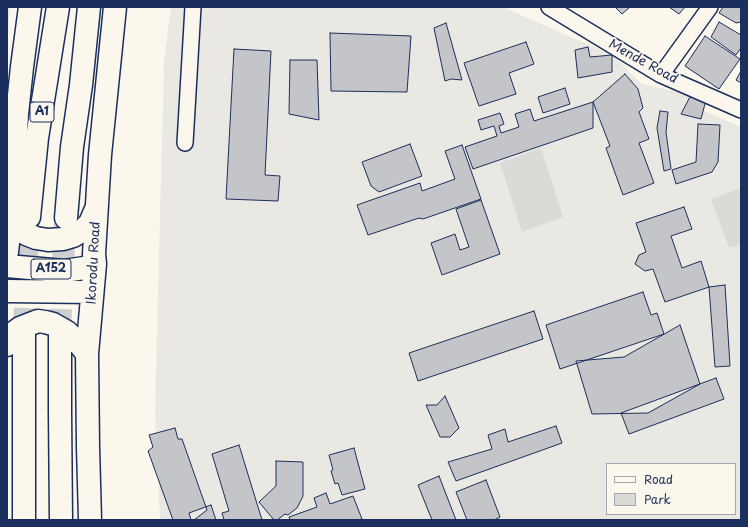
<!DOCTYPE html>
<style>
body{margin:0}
#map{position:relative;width:748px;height:527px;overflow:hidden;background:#fbf7ec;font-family:"Playpen Sans",sans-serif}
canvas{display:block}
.frame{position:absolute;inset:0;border:8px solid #1b2f5e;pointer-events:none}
.legend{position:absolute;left:606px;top:463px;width:130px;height:52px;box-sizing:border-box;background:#fbf7ec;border:1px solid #a1a7b3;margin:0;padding:5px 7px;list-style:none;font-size:12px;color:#1b2f5e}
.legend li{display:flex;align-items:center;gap:8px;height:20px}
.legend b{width:20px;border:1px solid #a1a7b3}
</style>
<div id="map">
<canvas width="748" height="527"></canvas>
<div class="frame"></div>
<ul class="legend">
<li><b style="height:5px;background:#fbf7ec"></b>Road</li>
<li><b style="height:11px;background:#dadad7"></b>Park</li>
</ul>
</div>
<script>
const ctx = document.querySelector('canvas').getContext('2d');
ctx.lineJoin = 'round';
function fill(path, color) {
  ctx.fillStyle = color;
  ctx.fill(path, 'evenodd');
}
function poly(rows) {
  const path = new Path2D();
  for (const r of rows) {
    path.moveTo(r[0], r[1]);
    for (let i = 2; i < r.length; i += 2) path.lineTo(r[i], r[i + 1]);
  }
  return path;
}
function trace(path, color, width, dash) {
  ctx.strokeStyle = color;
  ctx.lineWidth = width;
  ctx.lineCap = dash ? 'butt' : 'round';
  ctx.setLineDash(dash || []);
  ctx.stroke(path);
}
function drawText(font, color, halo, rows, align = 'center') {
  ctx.font = font + ' "Playpen Sans",sans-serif';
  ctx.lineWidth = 3.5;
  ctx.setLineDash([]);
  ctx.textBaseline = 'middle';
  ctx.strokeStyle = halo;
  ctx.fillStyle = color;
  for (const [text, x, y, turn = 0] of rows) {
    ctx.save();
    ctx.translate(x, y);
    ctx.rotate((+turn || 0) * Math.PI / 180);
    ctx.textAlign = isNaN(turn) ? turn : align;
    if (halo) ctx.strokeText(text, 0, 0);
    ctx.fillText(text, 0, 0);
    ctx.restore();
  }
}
const built = poly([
 [7,7,10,7,7,50],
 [171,7,503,7,612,55,642,84,691,95,705,111,741,127,741,520,160,520,155,410,164,62],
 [607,464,735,464,735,514,607,514]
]);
const green = poly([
 [541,148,563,217,522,232,500,163],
 [741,188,741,244,729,248,711,199]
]);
const building = poly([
 [615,7,630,7,622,14,615,7],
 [669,7,685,7,679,14,669,7],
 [723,7,741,7,741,22,736,23,719,13,723,7],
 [719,22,741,35,741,48,736,55,711,37,719,22],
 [446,23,462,80,451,79,445,81,434,28,446,23],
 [330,33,411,36,407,92,331,91,330,33],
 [705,36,740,59,719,89,685,66,705,36],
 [526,42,534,64,509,73,516,94,479,106,464,63,526,42],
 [588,47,590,57,612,55,612,72,578,78,575,50,588,47],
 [234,49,271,51,265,175,280,176,278,201,226,199,234,49],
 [290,60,317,60,319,120,289,114,290,60],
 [741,71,741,83,736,80,741,71],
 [625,74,638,89,643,108,639,112,649,139,639,143,654,183,623,195,606,148,610,146,593,102,625,74],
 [565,88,570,104,543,113,538,97,565,88],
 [691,95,706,100,701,119,681,114,691,95],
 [593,102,593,128,473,169,465,147,497,136,494,126,481,130,478,120,500,113,504,124,499,126,501,133,519,127,515,114,530,109,534,121,593,102],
 [660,111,668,112,666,132,671,169,664,171,657,128,660,111],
 [698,124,720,125,718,162,712,172,676,184,672,170,696,162,698,124],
 [410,144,422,176,379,192,371,186,362,162,410,144],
 [462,145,481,199,423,219,419,218,368,235,357,205,420,183,422,191,455,179,445,151,462,145],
 [481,200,500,254,442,275,431,243,455,234,460,250,469,247,456,209,481,200],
 [684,207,692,229,671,236,682,268,701,261,709,287,665,302,653,269,645,271,635,264,639,255,646,252,636,223,684,207],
 [725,285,730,366,715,367,709,287,725,285],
 [643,292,651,315,657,313,664,334,560,369,546,325,643,292],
 [534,311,543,339,418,381,409,353,534,311],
 [680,325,700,384,648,413,592,414,576,361,624,357,680,325],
 [716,378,724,399,629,434,621,413,716,378],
 [445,396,459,428,450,437,440,437,426,405,437,405,445,396],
 [556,426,562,443,456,481,448,462,492,449,488,435,505,429,508,442,556,426],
 [175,428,178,439,182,439,207,510,194,520,173,520,148,451,153,447,149,435,175,428],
 [239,445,262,520,224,520,222,513,229,511,212,454,239,445],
 [354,448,365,489,342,495,338,483,335,484,331,471,333,470,329,455,354,448],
 [276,461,303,462,303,496,297,508,288,515,285,514,277,520,274,520,259,502,276,486,276,461],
 [439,476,456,520,432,520,418,485,439,476],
 [486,480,500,517,494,520,467,520,456,492,486,480],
 [326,493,330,504,353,496,362,519,358,520,290,520,289,517,317,507,314,498,326,493],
 [211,505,216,520,191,520,189,513,211,505]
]);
const motorwayTunnel = poly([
 [24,330,29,217],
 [60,331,65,221]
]);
const minor = poly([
 [549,7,661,75,741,110],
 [661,75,710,7],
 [185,143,193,7]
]);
const primary = poly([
 [12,208,18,224,26,234,36,238,48,240,63,239,73,236,83,230,90,223,96,209],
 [7,252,12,208,17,114,22,67,30,7],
 [7,266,64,271,84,268,95,264],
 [7,291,92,292],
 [7,345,12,334,20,328,38,321,45,322,53,324,67,332,81,346,87,354],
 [90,520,88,447,87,354,95,264,94,254,100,155,115,7]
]);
const motorway = poly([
 [29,217,37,138,58,7],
 [66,218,72,147,81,85,89,7],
 [24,330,24,520],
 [60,331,60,411,61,520]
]);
const shields = [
 [42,112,24],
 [51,269,40]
];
const shieldNames = [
 ["A1",42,112],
 ["A152",51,269]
];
const streetNames = [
 ["Mende Road",643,62,29],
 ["Ikorodu Road",94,263,-87]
];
fill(built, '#eae8e2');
fill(green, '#dadad7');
fill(building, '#c3c5c9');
trace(building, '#1b2f5e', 1);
trace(motorwayTunnel, '#cecfd0', 22, [22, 11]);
trace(minor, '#1b2f5e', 18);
trace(primary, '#1b2f5e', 25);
trace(motorway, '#1b2f5e', 25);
trace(minor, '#fbf7ec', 15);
trace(primary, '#fbf7ec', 22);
trace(motorway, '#fbf7ec', 22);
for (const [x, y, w] of shields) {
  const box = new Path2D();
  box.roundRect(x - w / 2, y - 10, w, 20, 3);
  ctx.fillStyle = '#fbf7ec';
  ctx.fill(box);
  trace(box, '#1b2f5e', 1);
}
drawText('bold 12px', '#1b2f5e', null, shieldNames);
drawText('13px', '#1b2f5e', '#fbf7ec', streetNames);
</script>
